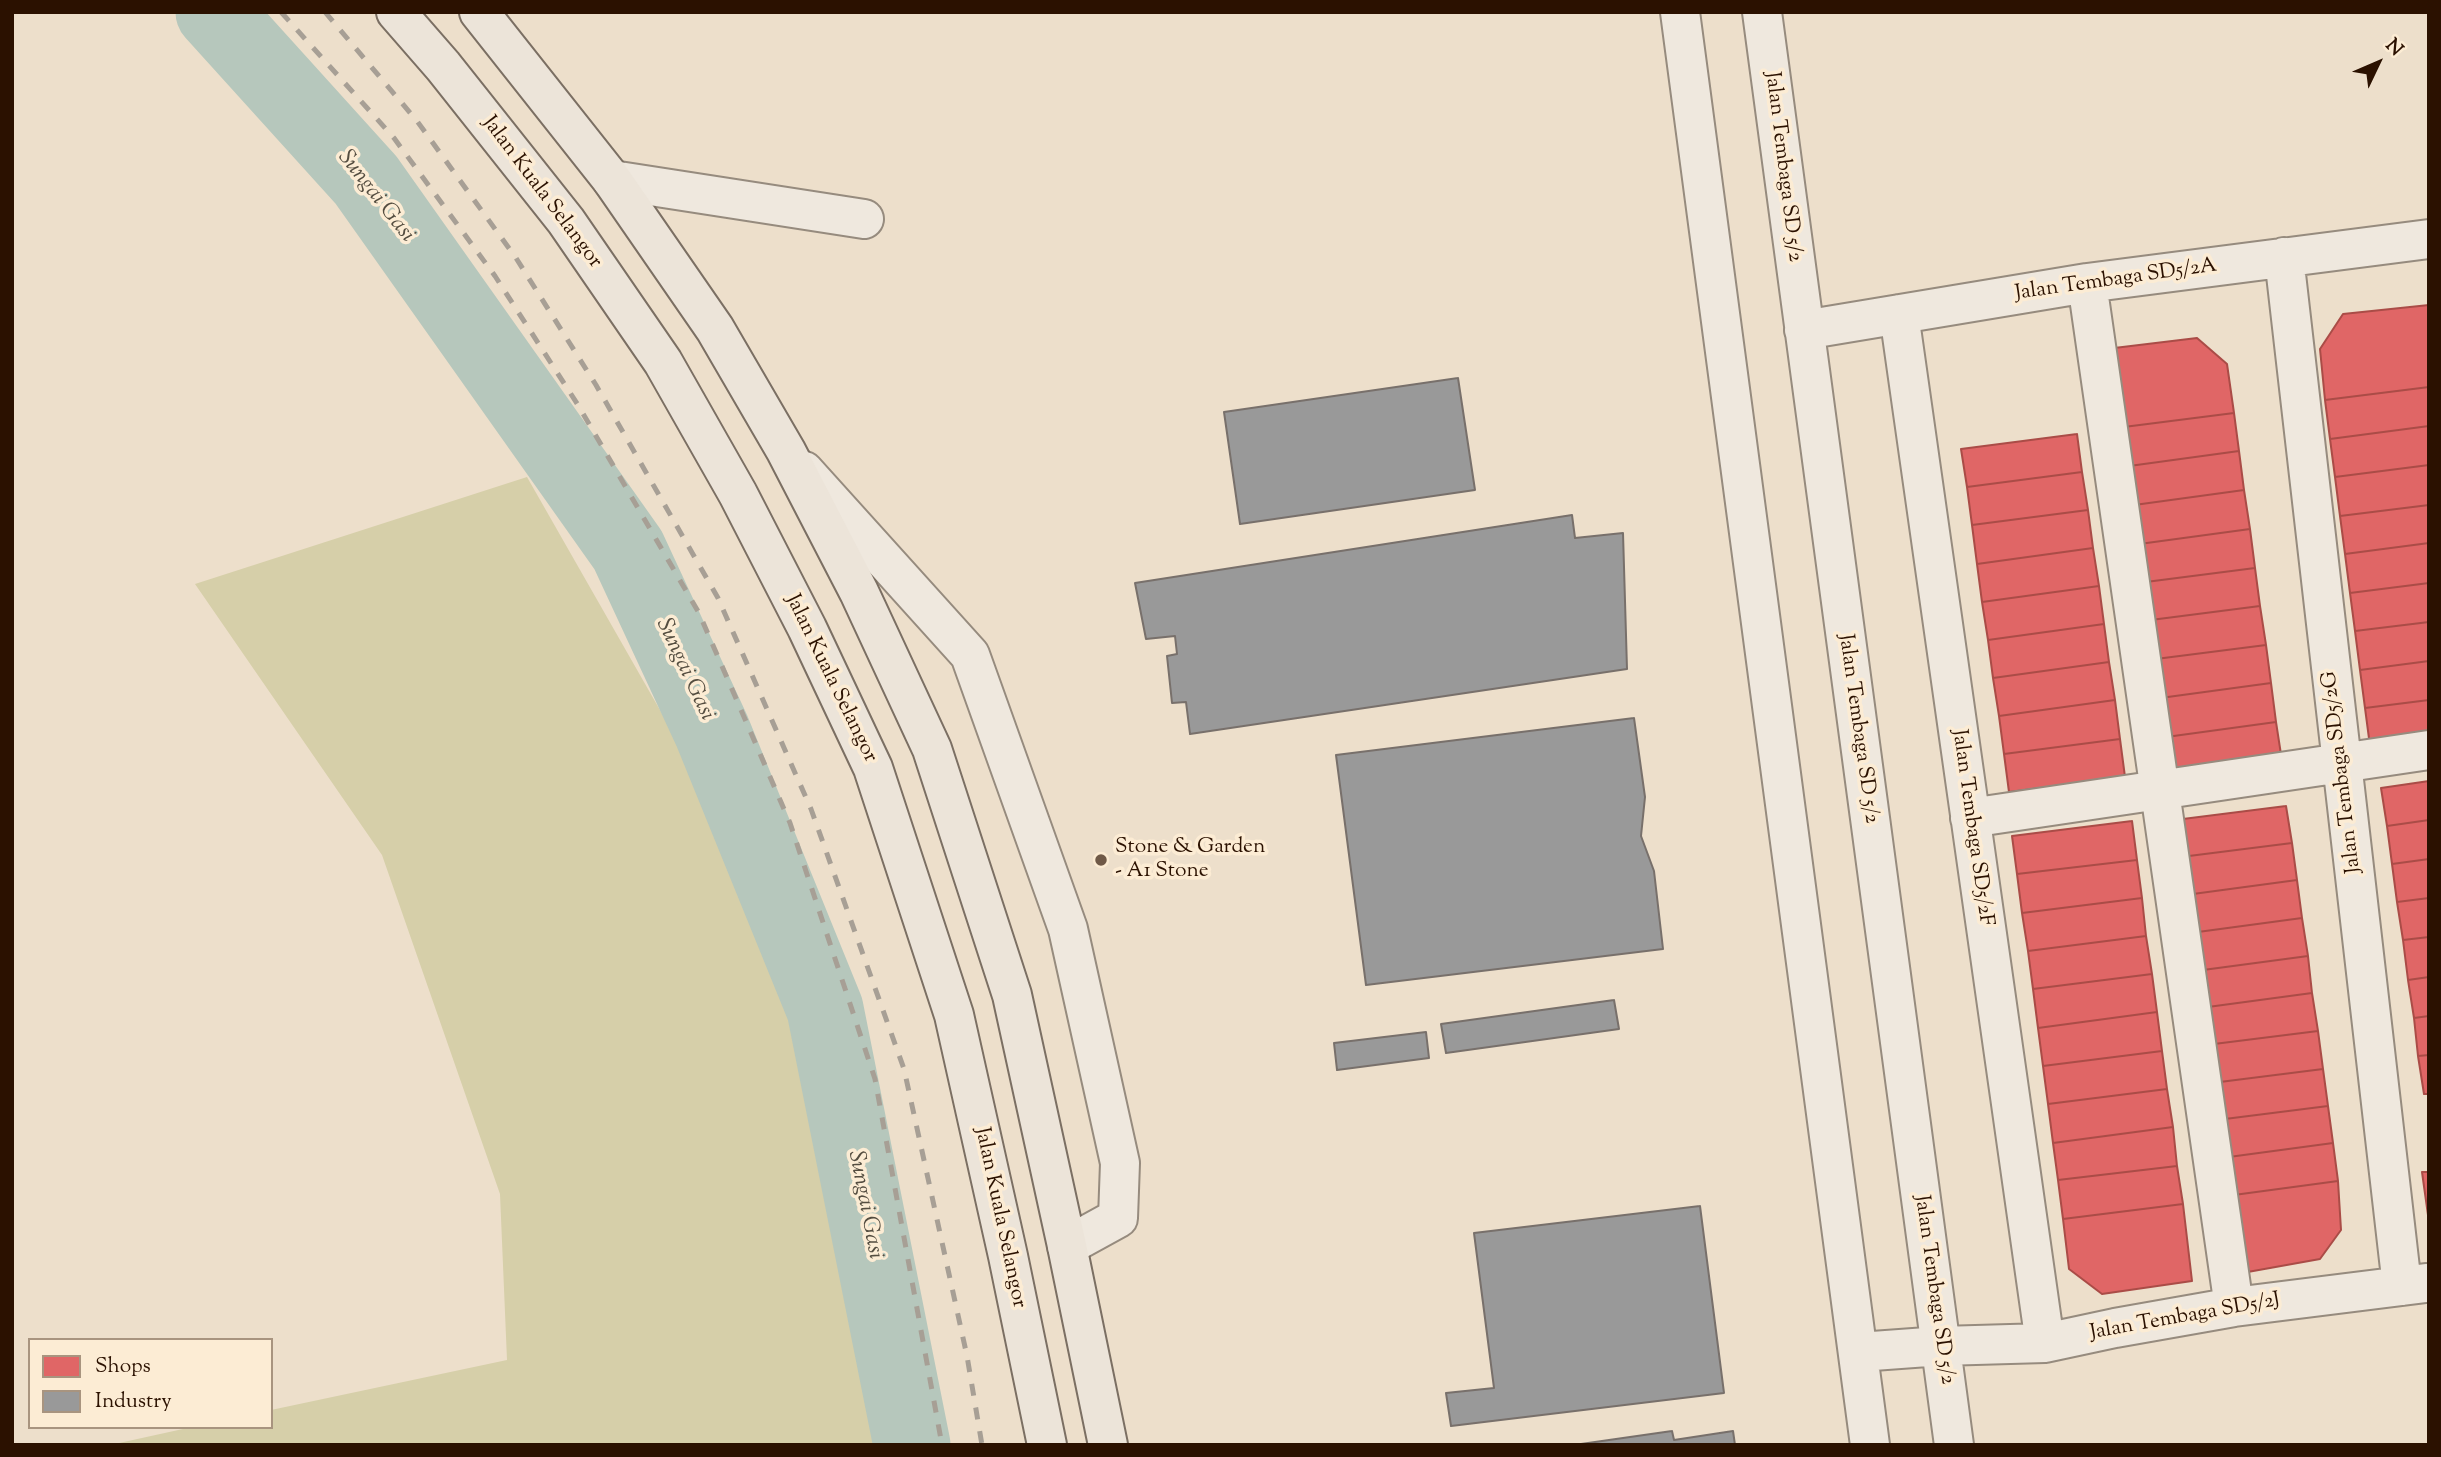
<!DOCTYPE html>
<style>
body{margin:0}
#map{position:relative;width:2441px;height:1457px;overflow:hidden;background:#eddfcb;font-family:"Sorts Mill Goudy",serif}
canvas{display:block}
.frame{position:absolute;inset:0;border:14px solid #2b1100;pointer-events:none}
.legend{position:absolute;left:28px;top:1338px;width:245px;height:91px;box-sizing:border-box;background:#fcecd4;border:2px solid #a8947f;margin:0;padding:9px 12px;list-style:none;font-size:21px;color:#2b1100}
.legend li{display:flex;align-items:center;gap:14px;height:35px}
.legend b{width:35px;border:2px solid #a8947f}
.north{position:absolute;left:2343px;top:28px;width:70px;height:70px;-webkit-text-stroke:5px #fcecd4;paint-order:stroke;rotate:46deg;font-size:19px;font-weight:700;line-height:28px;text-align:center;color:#2b1100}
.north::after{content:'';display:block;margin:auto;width:24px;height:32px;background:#2b1100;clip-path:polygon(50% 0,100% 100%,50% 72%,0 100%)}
</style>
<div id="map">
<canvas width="2441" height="1457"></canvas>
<div class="frame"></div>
<ul class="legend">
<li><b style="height:19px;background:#e06666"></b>Shops</li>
<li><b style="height:19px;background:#999"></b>Industry</li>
</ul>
<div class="north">N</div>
</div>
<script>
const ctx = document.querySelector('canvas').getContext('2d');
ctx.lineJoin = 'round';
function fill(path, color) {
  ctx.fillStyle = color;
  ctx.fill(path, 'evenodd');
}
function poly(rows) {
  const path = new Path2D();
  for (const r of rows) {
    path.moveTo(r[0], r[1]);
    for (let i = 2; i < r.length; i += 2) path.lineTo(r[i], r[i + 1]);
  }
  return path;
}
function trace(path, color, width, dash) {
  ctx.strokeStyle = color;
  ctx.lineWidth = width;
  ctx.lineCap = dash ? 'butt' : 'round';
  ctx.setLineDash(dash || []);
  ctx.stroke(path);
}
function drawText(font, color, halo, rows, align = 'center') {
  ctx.font = font + ' "Sorts Mill Goudy",serif';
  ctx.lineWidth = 7;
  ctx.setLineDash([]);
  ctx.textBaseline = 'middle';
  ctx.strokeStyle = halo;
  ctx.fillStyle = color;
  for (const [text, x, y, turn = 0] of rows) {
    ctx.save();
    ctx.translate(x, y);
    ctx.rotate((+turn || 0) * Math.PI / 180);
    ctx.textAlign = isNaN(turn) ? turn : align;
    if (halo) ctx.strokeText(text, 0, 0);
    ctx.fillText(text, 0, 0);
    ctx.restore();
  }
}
const green = poly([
 [527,477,745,859,805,1042,884,1445,110,1445,192,1427,271,1427,271,1410,507,1360,500,1194,382,855,195,584]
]);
const shops = poly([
 [2429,305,2429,387,2325,400,2320,349,2343,314,2429,305],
 [2197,338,2227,364,2234,413,2116,428,2106,349,2197,338],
 [2429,387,2429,426,2330,439,2325,400,2429,387],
 [2234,413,2239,451,2122,467,2116,428,2234,413],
 [2429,426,2429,465,2335,477,2330,439,2429,426],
 [2077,434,2082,472,1967,487,1961,449,2077,434],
 [2239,451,2244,490,2127,506,2122,467,2239,451],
 [2429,465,2429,505,2340,516,2335,477,2429,465],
 [2082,472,2088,510,1972,525,1967,487,2082,472],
 [2244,490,2250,529,2132,545,2127,506,2244,490],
 [2429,505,2429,543,2345,554,2340,516,2429,505],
 [2088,510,2093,548,1977,564,1972,525,2088,510],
 [2250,529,2255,568,2138,583,2132,545,2250,529],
 [2429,543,2429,583,2350,593,2345,554,2429,543],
 [2093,548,2099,586,1982,602,1977,564,2093,548],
 [2255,568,2260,606,2143,621,2138,583,2255,568],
 [2429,583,2429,622,2355,631,2350,593,2429,583],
 [2099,586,2104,624,1988,640,1982,602,2099,586],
 [2260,606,2266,645,2148,660,2143,621,2260,606],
 [2429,622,2429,661,2360,670,2355,631,2429,622],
 [2104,624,2109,662,1993,678,1988,640,2104,624],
 [2266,645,2271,683,2153,699,2148,660,2266,645],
 [2429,661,2429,700,2365,708,2360,670,2429,661],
 [2109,662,2115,700,1999,716,1993,678,2109,662],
 [2271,683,2276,722,2159,738,2153,699,2271,683],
 [2115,700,2120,739,2004,754,1999,716,2115,700],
 [2429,700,2429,738,2370,746,2365,708,2429,700],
 [2276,722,2282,761,2164,776,2159,738,2276,722],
 [2120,739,2125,777,2009,792,2004,754,2120,739],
 [2429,781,2429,820,2387,826,2381,788,2429,781],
 [2286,806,2292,843,2173,858,2167,821,2286,806],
 [2429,820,2429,859,2392,864,2387,826,2429,820],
 [2132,821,2137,860,2017,874,2012,836,2132,821],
 [2292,843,2297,880,2178,896,2173,858,2292,843],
 [2429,859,2429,898,2397,902,2392,864,2429,859],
 [2137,860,2142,898,2022,913,2017,874,2137,860],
 [2297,880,2302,918,2183,934,2178,896,2297,880],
 [2142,898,2146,936,2028,951,2022,913,2142,898],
 [2429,898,2429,937,2403,940,2397,902,2429,898],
 [2302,918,2308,956,2188,972,2183,934,2302,918],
 [2146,936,2152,974,2033,989,2028,951,2146,936],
 [2429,937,2429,977,2408,980,2403,940,2429,937],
 [2308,956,2312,993,2193,1009,2188,972,2308,956],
 [2152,974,2157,1012,2038,1028,2033,989,2152,974],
 [2429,977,2429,1016,2414,1018,2408,980,2429,977],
 [2312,993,2318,1031,2198,1046,2193,1009,2312,993],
 [2157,1012,2162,1051,2043,1066,2038,1028,2157,1012],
 [2429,1016,2429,1055,2418,1056,2414,1018,2429,1016],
 [2318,1031,2323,1069,2204,1084,2198,1046,2318,1031],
 [2162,1051,2167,1089,2048,1104,2043,1066,2162,1051],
 [2429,1055,2429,1094,2424,1094,2418,1056,2429,1055],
 [2323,1069,2328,1106,2209,1121,2204,1084,2323,1069],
 [2167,1089,2173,1127,2053,1143,2048,1104,2167,1089],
 [2328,1106,2333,1143,2214,1159,2209,1121,2328,1106],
 [2173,1127,2177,1166,2058,1180,2053,1143,2173,1127],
 [2333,1143,2338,1181,2219,1197,2214,1159,2333,1143],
 [2177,1166,2183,1204,2063,1219,2058,1180,2177,1166],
 [2422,1172,2429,1172,2429,1215,2428,1215,2422,1172],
 [2338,1181,2341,1230,2320,1259,2231,1275,2219,1197,2338,1181],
 [2183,1204,2192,1281,2102,1294,2069,1269,2063,1219,2183,1204]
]);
const industry = poly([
 [1458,378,1475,490,1240,524,1224,412,1458,378],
 [1572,515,1575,538,1623,533,1627,669,1190,734,1186,702,1172,703,1167,656,1177,654,1175,636,1146,639,1135,583,1572,515],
 [1634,718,1645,797,1641,836,1654,871,1663,949,1366,985,1336,755,1634,718],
 [1614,1000,1619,1029,1446,1053,1441,1024,1614,1000],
 [1426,1032,1429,1058,1337,1070,1334,1043,1426,1032],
 [1700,1206,1724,1393,1451,1426,1446,1393,1494,1388,1474,1233,1700,1206],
 [1672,1431,1674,1440,1733,1431,1735,1445,1574,1445,1672,1431]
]);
const river = poly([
 [214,12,366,180,628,550,712,731,825,1009,912,1445]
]);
const minor = poly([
 [1680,12,1870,1445],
 [1762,12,1954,1445],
 [612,180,864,219],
 [2284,257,2402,1286],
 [2087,283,2234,1307],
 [1899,314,2045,1343],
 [1804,330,2087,283,2429,239],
 [804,471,970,655,1068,929,1120,1163,1118,1218,1067,1246],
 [1970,818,2429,750],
 [1859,1352,1941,1346,2045,1343,2115,1328,2234,1307,2426,1283]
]);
const highway = poly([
 [396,12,443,66,566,221,663,362,738,494,807,628,873,768,954,1015,1008,1256,1047,1445],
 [479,12,612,180,715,329,786,451,859,592,932,749,1012,995,1067,1246,1108,1445]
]);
const rail = poly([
 [281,12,394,138,495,276,578,405,699,613,790,823,875,1079,942,1445],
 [325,12,417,121,516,258,596,385,718,598,811,809,904,1069,967,1356,982,1445]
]);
const markers = [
 [1101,860,7,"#6f5947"]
];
const streetNames = [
 ["Jalan Tembaga SD 5/2",1782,167,83],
 ["Jalan Kuala Selangor",541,193,53],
 ["Jalan Tembaga SD5/2A",2116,281,-8],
 ["Jalan Kuala Selangor",830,679,64],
 ["Jalan Tembaga SD 5/2",1857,729,82],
 ["Jalan Tembaga SD5/2G",2343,772,-97],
 ["Jalan Tembaga SD5/2F",1971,828,82],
 ["Jalan Kuala Selangor",999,1218,78],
 ["Jalan Tembaga SD 5/2",1933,1290,82],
 ["Jalan Tembaga SD5/2J",2185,1318,-10]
];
const poiNames = [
 ["Stone & Garden",1115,848],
 ["- A1 Stone",1115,872]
];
const waterNames = [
 ["Sungai Gasi",375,197,52],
 ["Sungai Gasi",684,670,65],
 ["Sungai Gasi",864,1205,79]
];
fill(green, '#d6cfa9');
fill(shops, '#e06666');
trace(shops, '#aa4c47', 2);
fill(industry, '#999');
trace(industry, '#78706b', 2);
trace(river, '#b6c7bc', 77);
trace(minor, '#968b7e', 42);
trace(highway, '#7b6f63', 42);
trace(minor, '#efe8de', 38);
trace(highway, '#ece4d9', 38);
trace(rail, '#a79f95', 5, [12, 12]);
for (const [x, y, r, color] of markers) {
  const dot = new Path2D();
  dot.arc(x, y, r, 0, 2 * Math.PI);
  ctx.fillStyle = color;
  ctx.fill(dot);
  trace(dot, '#fcecd4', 2.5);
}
drawText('21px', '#2b1100', '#fcecd4', streetNames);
drawText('21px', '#2b1100', '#fcecd4', poiNames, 'left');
drawText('italic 23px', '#544d40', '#fcecd4', waterNames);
</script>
